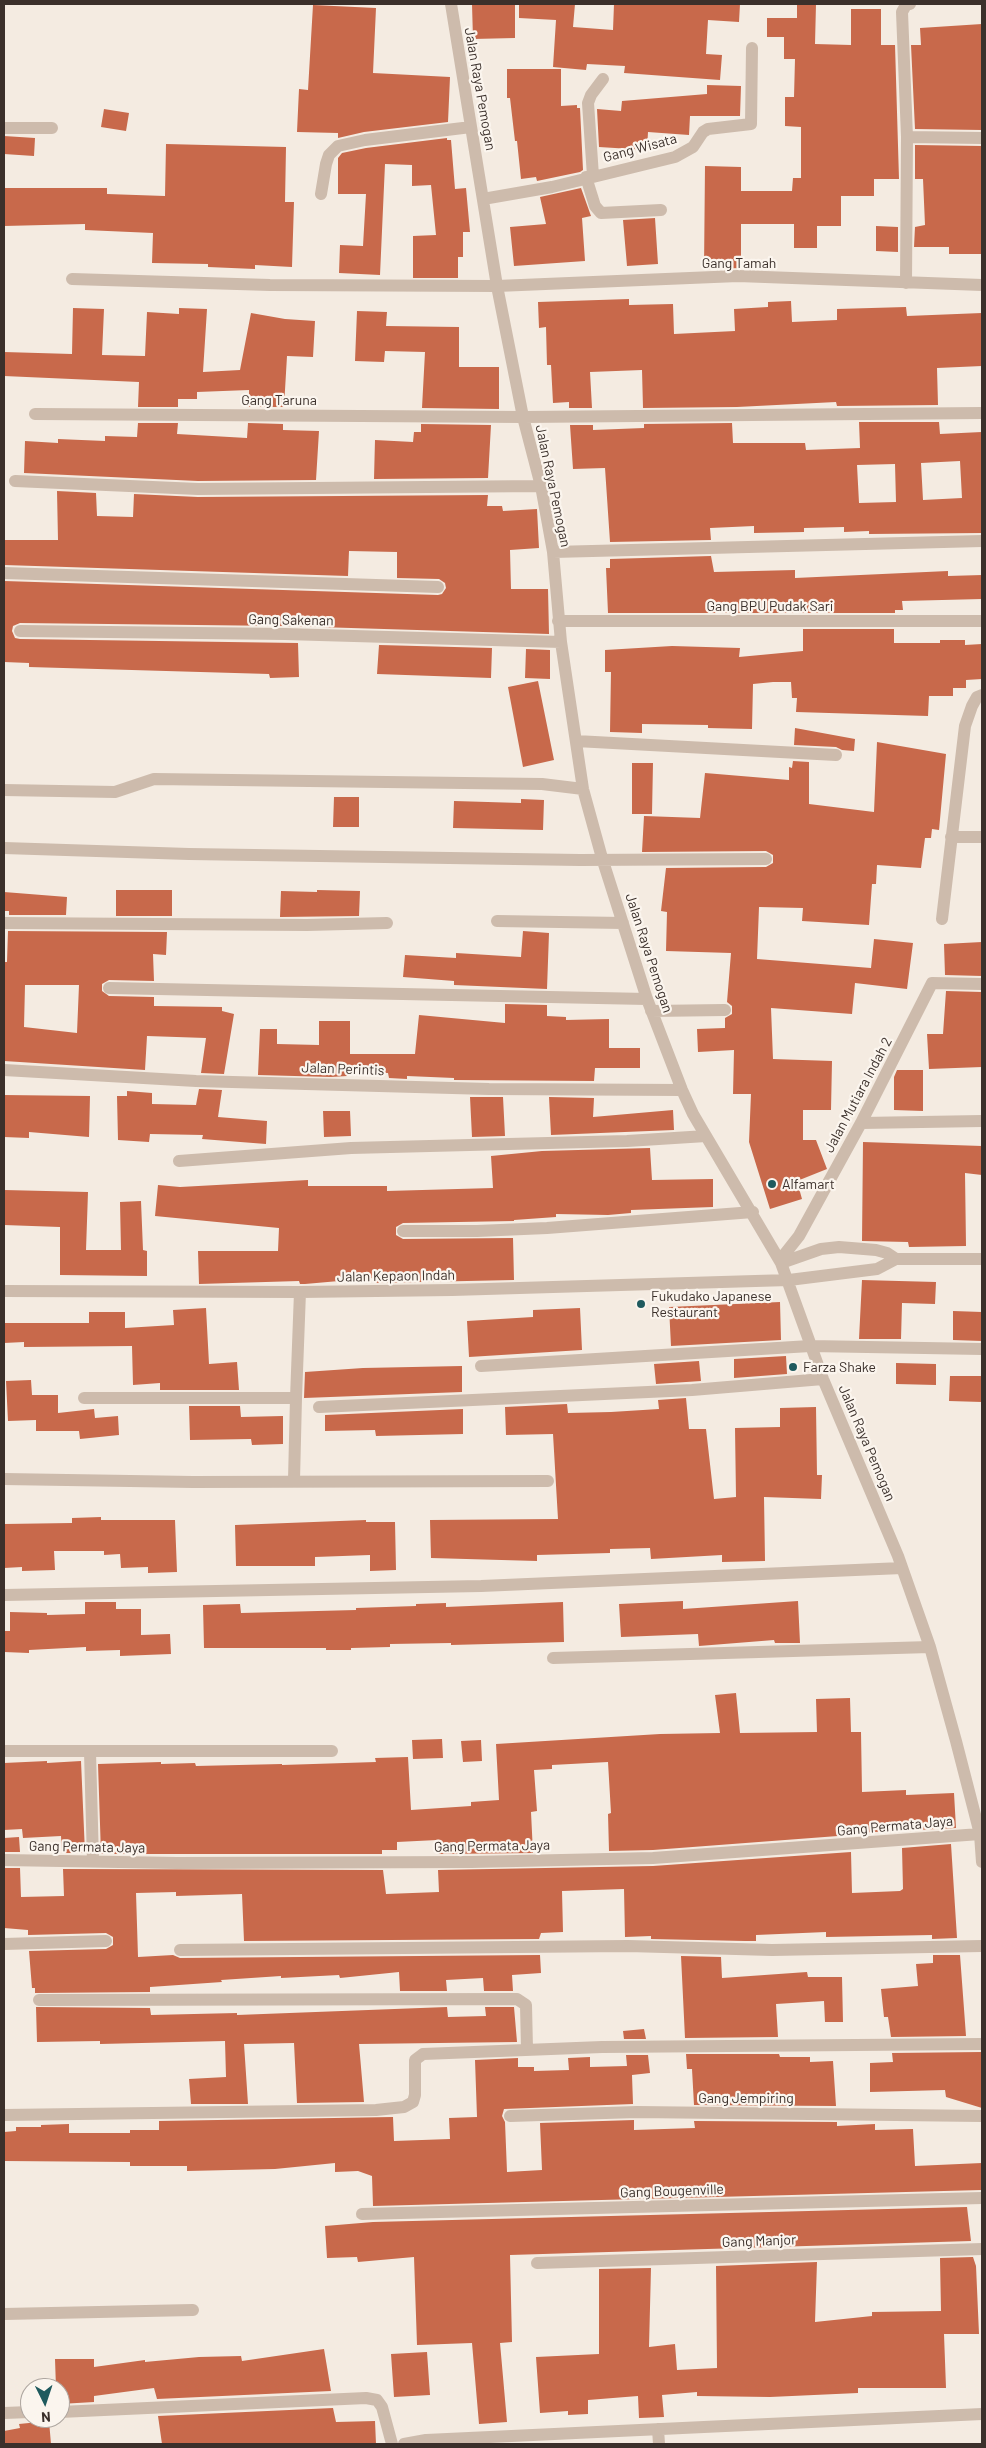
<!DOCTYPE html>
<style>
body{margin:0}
#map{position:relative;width:986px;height:2448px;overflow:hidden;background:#f4ebe1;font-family:Barlow,sans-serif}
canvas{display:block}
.frame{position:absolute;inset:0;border:5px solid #3b302b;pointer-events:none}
.north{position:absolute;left:20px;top:2378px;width:50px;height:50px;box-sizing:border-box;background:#fbf5ee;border:1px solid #aea6a0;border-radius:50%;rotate:176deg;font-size:14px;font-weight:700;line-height:20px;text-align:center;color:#3b302b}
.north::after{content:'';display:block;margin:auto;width:18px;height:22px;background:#1f5a5e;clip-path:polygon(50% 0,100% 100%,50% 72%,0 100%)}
</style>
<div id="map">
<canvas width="986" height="2448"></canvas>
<div class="frame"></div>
<div class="north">N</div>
</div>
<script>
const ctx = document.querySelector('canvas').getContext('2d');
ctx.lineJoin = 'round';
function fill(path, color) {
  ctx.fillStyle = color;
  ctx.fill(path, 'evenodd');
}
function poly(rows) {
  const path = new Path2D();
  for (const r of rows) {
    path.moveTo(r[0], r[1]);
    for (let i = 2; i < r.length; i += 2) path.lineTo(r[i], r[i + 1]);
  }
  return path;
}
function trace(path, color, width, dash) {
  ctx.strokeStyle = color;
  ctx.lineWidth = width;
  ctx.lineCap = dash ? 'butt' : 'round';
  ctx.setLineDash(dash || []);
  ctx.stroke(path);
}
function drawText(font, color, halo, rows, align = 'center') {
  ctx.font = font + ' Barlow,sans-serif';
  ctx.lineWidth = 4.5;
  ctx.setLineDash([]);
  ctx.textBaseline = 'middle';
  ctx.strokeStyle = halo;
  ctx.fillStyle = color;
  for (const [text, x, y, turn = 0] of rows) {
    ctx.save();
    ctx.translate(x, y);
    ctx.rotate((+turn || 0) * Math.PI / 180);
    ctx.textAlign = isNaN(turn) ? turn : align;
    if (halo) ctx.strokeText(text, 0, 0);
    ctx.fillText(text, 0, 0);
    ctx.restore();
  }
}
const building = poly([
 [472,4,515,4,515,38,473,39],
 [519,4,575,4,573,27,613,30,614,4,740,4,739,22,708,20,706,54,722,55,720,80,624,73,625,66,587,64,586,70,553,67,556,20,519,18],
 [797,4,816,4,815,44,851,45,851,9,881,9,881,45,895,45,899,179,874,179,874,196,841,196,841,226,817,226,817,248,794,248,794,224,741,224,741,268,704,269,705,166,741,167,741,191,792,191,793,178,801,178,801,127,785,126,785,97,794,97,795,59,784,59,784,37,767,37,767,18,797,18],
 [313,5,376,8,373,73,450,77,448,122,364,132,338,138,338,133,297,132,299,89,308,90],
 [982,24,982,130,915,129,911,45,921,45,920,28],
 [507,69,561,69,561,106,577,105,577,108,580,108,583,170,580,172,537,181,536,177,521,179,517,141,515,141,510,98,507,98],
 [707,85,741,86,740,116,690,116,689,135,648,132,647,150,599,147,597,109,621,111,622,101,707,94],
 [104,109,129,113,126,131,101,127],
 [4,136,35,138,34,156,4,154],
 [447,138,447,140,451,140,455,189,466,188,470,232,463,232,463,257,458,257,458,278,413,278,413,236,436,235,431,185,412,186,412,165,385,164,380,275,339,273,340,245,363,246,366,194,338,194,338,158,342,153,366,148],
 [166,144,286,147,285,202,294,202,292,267,255,265,255,269,208,267,208,264,152,263,153,233,85,230,85,224,4,226,4,188,107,188,107,194,165,196],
 [915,145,982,146,982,254,949,254,949,247,914,247,915,227,925,225,923,179,915,179],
 [581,188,591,216,582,218,585,261,514,266,510,227,546,224,540,197],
 [655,218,658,264,627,266,623,220],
 [876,226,898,227,898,252,876,251],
 [629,299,629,305,673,304,674,334,735,331,734,309,768,307,768,302,791,301,792,322,837,320,837,309,906,307,907,316,982,313,982,366,937,368,938,405,837,406,836,402,737,407,643,408,642,370,590,372,592,408,569,408,569,402,553,403,551,365,547,365,546,327,539,328,538,302],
 [73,308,104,309,102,355,145,356,147,312,179,314,179,308,207,309,203,372,240,370,251,313,285,319,315,321,313,357,287,356,284,407,249,407,249,390,197,392,197,399,178,399,178,407,138,407,139,382,4,376,4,352,72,354],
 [357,311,387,312,386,326,459,327,459,367,499,367,499,409,422,408,425,352,385,351,384,362,355,361],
 [859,422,939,422,940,434,982,432,982,533,869,534,869,531,844,532,844,527,804,528,804,532,754,533,754,526,710,528,711,540,610,542,605,468,573,469,570,425,593,425,593,430,644,428,644,424,732,423,733,443,805,443,806,450,860,448],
 [960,461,962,498,923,500,921,463],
 [895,464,896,502,859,503,857,465],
 [138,423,178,423,177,434,247,438,248,423,283,424,283,430,319,431,316,480,198,481,24,473,25,441,58,443,58,439,105,441,105,436,137,437],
 [421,424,491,425,488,478,374,479,375,440,413,442,414,432,421,432],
 [57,491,96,493,97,516,133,517,134,494,198,497,488,495,487,506,502,506,503,511,537,509,539,548,510,550,511,589,548,589,549,634,285,626,20,623,13,626,12,631,15,638,20,639,298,643,299,677,270,678,269,674,29,667,29,663,4,662,4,581,438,595,442,594,446,588,445,583,439,579,397,578,397,552,349,551,348,576,4,565,4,540,58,540],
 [711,556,714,572,795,570,795,578,948,571,948,576,982,575,982,599,902,601,903,610,895,610,895,613,608,613,606,568,610,568,610,559],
 [803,629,894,629,894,643,940,643,940,640,965,640,965,645,982,644,982,679,966,680,966,688,953,688,953,696,929,696,928,716,796,712,797,698,792,698,791,682,773,682,753,684,752,729,708,728,708,725,642,724,642,733,610,732,611,672,605,672,605,650,672,646,740,648,739,657,803,651],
 [379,645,492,648,491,678,377,674],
 [526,649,550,650,550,679,525,678],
 [538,681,554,760,523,767,508,687],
 [795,728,855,739,854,751,842,750,836,747,794,745],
 [877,742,946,754,939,830,932,829,931,838,925,838,921,868,877,865,876,884,872,884,869,925,802,921,803,908,759,907,757,959,871,968,874,939,913,943,907,989,855,983,852,1014,771,1008,773,1059,832,1061,831,1110,803,1110,803,1140,816,1140,827,1169,797,1181,802,1199,770,1209,749,1142,751,1094,733,1094,734,1050,698,1052,697,1029,725,1028,725,1018,732,1014,732,1006,727,1002,731,953,666,951,667,912,661,911,666,868,766,867,773,863,773,855,766,851,642,852,644,816,700,818,705,773,789,780,789,767,792,768,793,761,809,762,809,804,874,812],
 [632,763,653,763,652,814,632,814],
 [334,797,359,797,359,827,333,827],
 [521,799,544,800,543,830,453,828,454,801,521,803],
 [116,890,172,890,172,916,116,916],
 [317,890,360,891,359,916,280,917,281,891,317,892],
 [4,892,67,897,66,915,9,915,9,911,4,911],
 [8,931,167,932,166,955,153,954,154,981,109,980,102,984,102,991,109,996,154,997,154,1006,222,1007,222,1011,234,1014,224,1074,201,1073,206,1038,147,1036,145,1070,4,1061,4,962,7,962],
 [25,985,79,985,77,1033,24,1027],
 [523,931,549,933,547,989,454,985,454,981,403,977,405,955,456,958,456,953,521,957],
 [982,942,982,976,945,975,944,944],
 [946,991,982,992,982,1067,929,1069,927,1034,943,1034],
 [505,1004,547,1005,547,1016,566,1017,566,1020,609,1019,609,1048,640,1048,640,1068,595,1068,594,1081,454,1080,454,1078,407,1076,407,1079,389,1078,388,1073,347,1072,347,1076,331,1077,258,1075,260,1029,277,1029,277,1044,319,1045,319,1021,350,1021,350,1054,415,1054,419,1015,505,1023],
 [897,1070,923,1070,923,1111,894,1110,894,1077],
 [199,1089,222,1090,218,1117,267,1121,266,1144,202,1139,203,1135,150,1134,149,1142,118,1140,117,1096,127,1096,127,1091,152,1093,152,1104,196,1105],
 [4,1095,90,1096,89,1137,29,1132,29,1138,4,1137],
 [470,1097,503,1097,505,1136,472,1137],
 [549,1097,594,1098,593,1117,673,1110,674,1130,551,1135],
 [323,1111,350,1111,351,1136,324,1137],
 [863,1142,982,1146,982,1175,965,1173,966,1246,909,1247,908,1242,862,1241],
 [650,1148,652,1180,713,1179,713,1207,631,1210,631,1213,608,1215,556,1214,556,1217,514,1220,514,1221,403,1223,396,1227,396,1235,403,1239,513,1238,514,1280,373,1283,373,1278,305,1284,300,1284,299,1281,199,1284,198,1251,278,1251,279,1228,155,1216,158,1185,180,1187,308,1180,308,1186,387,1186,387,1191,493,1188,491,1156,542,1151],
 [4,1190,88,1192,86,1250,121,1250,120,1202,141,1201,143,1250,147,1251,147,1276,60,1275,60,1227,4,1225],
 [862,1280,936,1282,935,1304,902,1303,901,1339,859,1339],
 [780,1302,781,1340,671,1346,669,1307],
 [206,1308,209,1364,237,1362,239,1390,160,1390,160,1383,133,1385,132,1346,24,1347,24,1342,4,1343,4,1323,89,1323,89,1312,125,1312,125,1328,174,1325,173,1310],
 [580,1308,582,1350,469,1357,467,1321,533,1317,533,1310],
 [953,1311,982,1312,982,1341,953,1340],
 [786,1356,787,1374,734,1378,734,1359],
 [699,1361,701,1381,656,1384,654,1364],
 [896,1363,936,1364,936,1385,896,1384],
 [462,1366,462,1392,304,1398,305,1372,363,1368],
 [950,1376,982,1376,982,1402,949,1401],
 [31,1380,32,1395,58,1395,58,1413,94,1409,95,1418,118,1416,119,1435,80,1439,79,1431,36,1431,36,1420,8,1421,6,1381],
 [686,1398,689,1429,706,1429,714,1499,736,1497,735,1428,780,1427,780,1408,816,1407,817,1475,822,1475,821,1499,764,1497,765,1561,722,1562,722,1555,651,1559,650,1548,610,1549,610,1553,537,1555,537,1561,431,1558,430,1520,558,1519,553,1434,506,1435,505,1407,567,1404,568,1413,611,1412,659,1409,658,1400],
 [189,1406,240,1406,241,1417,283,1416,283,1444,252,1445,251,1439,190,1440],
 [463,1409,463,1434,376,1436,375,1430,325,1431,325,1415],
 [101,1517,101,1520,175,1520,177,1572,148,1573,148,1567,121,1568,120,1554,104,1555,104,1551,54,1551,55,1570,22,1571,22,1567,4,1568,4,1524,72,1523,72,1518],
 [366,1520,366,1522,395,1522,396,1570,370,1571,370,1555,315,1557,315,1566,236,1566,235,1525],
 [683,1601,683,1609,798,1601,800,1643,775,1643,774,1640,699,1646,698,1634,621,1637,619,1604],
 [85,1602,116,1602,116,1609,141,1609,141,1635,170,1634,171,1654,120,1656,120,1650,86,1651,86,1647,29,1650,29,1653,4,1652,4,1631,10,1631,10,1612,47,1613,47,1615,85,1614],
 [563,1602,564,1642,451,1645,451,1643,390,1644,390,1647,351,1648,351,1650,326,1650,326,1648,204,1648,203,1605,240,1604,241,1613,356,1610,356,1608,416,1606,416,1604,446,1603,446,1607],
 [736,1693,740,1733,817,1732,816,1699,850,1698,851,1732,861,1732,862,1792,906,1790,906,1795,954,1793,956,1828,855,1833,851,1835,653,1850,609,1851,608,1814,611,1813,608,1762,552,1765,552,1769,534,1770,537,1811,531,1812,533,1853,437,1854,437,1840,397,1842,397,1850,382,1850,382,1854,101,1854,98,1764,161,1762,161,1764,195,1763,196,1766,282,1764,282,1765,376,1762,375,1758,408,1757,411,1810,471,1806,471,1802,499,1800,496,1744,660,1734,720,1733,715,1695],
 [442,1739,443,1758,413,1759,412,1740],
 [481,1740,482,1761,463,1762,461,1741],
 [47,1761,47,1763,81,1761,85,1853,62,1853,61,1836,23,1838,22,1829,4,1830,4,1763],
 [19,1837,20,1852,4,1852,4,1838],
 [951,1844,957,1938,932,1939,932,1935,826,1937,826,1932,756,1935,756,1941,745,1941,651,1939,651,1936,625,1937,624,1889,562,1891,563,1932,541,1933,539,1939,244,1941,242,1894,176,1896,176,1892,136,1893,138,1957,173,1955,180,1958,540,1955,541,1973,512,1975,513,1991,484,1991,483,1978,446,1980,447,1991,400,1991,399,1972,340,1978,339,1975,281,1978,281,1976,221,1980,222,1982,150,1987,150,1992,35,1993,35,1988,32,1988,29,1951,106,1949,113,1945,113,1937,106,1933,28,1935,28,1930,4,1928,4,1868,20,1868,21,1897,64,1896,63,1869,383,1870,386,1894,439,1892,438,1870,653,1866,851,1852,852,1893,900,1891,903,1889,902,1848],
 [933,1955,960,1955,966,2036,891,2037,888,2017,884,2017,881,1989,918,1986,916,1964,933,1963],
 [681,1956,721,1957,722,1978,807,1972,808,1977,842,1977,843,2022,825,2022,824,2001,776,2004,778,2037,685,2038],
 [36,2007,150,2008,151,2015,237,2013,237,2015,447,2007,448,2017,486,2016,485,2007,514,2007,517,2042,359,2044,364,2102,297,2103,294,2043,244,2044,248,2104,191,2104,189,2079,226,2077,225,2041,100,2044,100,2041,37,2042],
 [644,2029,646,2039,624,2039,623,2031],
 [982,2052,982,2108,946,2097,945,2090,870,2092,870,2063,893,2062,892,2053],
 [686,2054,779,2054,780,2057,810,2057,810,2062,833,2061,836,2106,694,2105,692,2069,687,2069],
 [626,2055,648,2055,650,2073,632,2075,633,2104,504,2109,502,2116,505,2122,507,2172,542,2170,540,2123,634,2120,634,2130,695,2128,694,2121,837,2122,837,2126,875,2124,875,2130,913,2129,915,2166,982,2163,982,2190,373,2206,372,2176,358,2171,335,2172,335,2163,275,2169,187,2171,187,2166,130,2166,130,2162,4,2161,4,2132,16,2131,16,2127,41,2127,41,2125,69,2124,69,2133,130,2133,130,2130,159,2130,159,2121,393,2117,394,2141,450,2139,449,2118,477,2117,475,2060,518,2058,518,2067,534,2067,534,2071,569,2070,568,2058,590,2057,590,2067,627,2066],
 [967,2207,971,2241,510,2255,512,2342,500,2343,507,2422,479,2424,472,2343,417,2345,414,2257,358,2262,357,2257,327,2258,325,2226,373,2222],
 [973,2257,976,2266,979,2334,944,2334,946,2388,858,2388,858,2393,770,2397,697,2396,697,2392,662,2395,664,2417,639,2418,638,2396,588,2400,588,2414,568,2415,568,2411,540,2413,536,2357,599,2354,599,2269,651,2268,649,2347,675,2344,677,2370,717,2368,716,2266,817,2262,815,2322,872,2316,872,2312,941,2311,940,2258],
 [324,2349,331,2391,157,2399,154,2388,94,2396,94,2402,60,2404,60,2388,56,2388,55,2359,94,2359,94,2367,145,2360,145,2362,199,2357,241,2356,242,2361],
 [427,2352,430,2395,394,2397,391,2354],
 [333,2408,336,2422,375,2421,376,2444,162,2444,158,2416],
 [49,2421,51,2444,4,2444,4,2431,20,2428,19,2424]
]);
const minor = poly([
 [451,4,497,286,523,417,541,486,553,552,561,642,583,789,602,858,647,999,682,1090,693,1114,781,1263,823,1379,898,1556,930,1647,956,1741,980,1834,982,1862],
 [4,128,52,128],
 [907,137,982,138],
 [593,176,588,103,591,95,603,79],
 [586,177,595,206,601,213,661,210],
 [321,194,326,164,329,155,338,146,365,140,471,127],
 [483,199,552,187,675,157,693,147,703,132,708,129,751,124,752,48],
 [72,279,270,285,497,286,738,276,982,285],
 [906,283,907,137,902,12,906,5,910,4],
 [35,414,523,417,982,413],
 [15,481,198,489,541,486],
 [553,552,982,541],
 [4,573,438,587],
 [558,621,982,621],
 [20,631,285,634,561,642],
 [576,741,836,755],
 [4,790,115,792,154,779,542,784,583,789],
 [951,837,982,837],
 [4,848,189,854,580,860,766,859],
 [942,919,965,726,972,706,977,697,982,695],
 [497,921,623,923],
 [4,923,307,925,387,923],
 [109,988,647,999],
 [651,1011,725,1010],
 [4,1070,196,1081,489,1089,682,1090],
 [861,1123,982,1121],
 [179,1161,351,1148,627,1141,706,1136],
 [403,1231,477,1231,547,1228,753,1212],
 [780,1260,799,1236,861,1123,932,983,982,984],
 [781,1263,821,1249,839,1247,876,1250,887,1253,896,1259,982,1259],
 [4,1291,300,1292,452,1290,789,1280,877,1269,896,1259],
 [481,1366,810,1346,982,1349],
 [84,1398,296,1398,300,1292],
 [319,1407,692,1390,823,1379],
 [4,1479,193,1482,548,1481],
 [294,1480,296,1398],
 [4,1595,481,1586,902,1568],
 [553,1658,930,1647],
 [4,1751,332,1751],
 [90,1752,93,1861],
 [4,1860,177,1863,471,1862,653,1858,980,1834],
 [4,1944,106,1941],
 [180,1950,628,1946,772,1950,982,1946],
 [39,2000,517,1999,526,2005,527,2049],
 [4,2115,376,2110,404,2107,413,2102,415,2095,415,2060,423,2054,602,2047,982,2044],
 [510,2116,637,2112,982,2116],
 [362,2214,982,2198],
 [537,2263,982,2249],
 [4,2314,193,2310],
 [60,2412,366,2398,377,2400,382,2407,392,2444],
 [4,2413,30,2412],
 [658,2429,659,2444],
 [404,2444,426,2440,982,2414]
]);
const markers = [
 [772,1184,5,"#1f5a5e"],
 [641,1304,5,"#1f5a5e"],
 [793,1367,5,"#1f5a5e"]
];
const streetNames = [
 ["Jalan Raya Pemogan",480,89,80],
 ["Gang Wisata",640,148,-15],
 ["Gang Tamah",739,263],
 ["Gang Taruna",279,400],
 ["Jalan Raya Pemogan",553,486,78],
 ["Gang BPU Pudak Sari",770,606],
 ["Gang Sakenan",291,620,1],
 ["Jalan Raya Pemogan",649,953,72],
 ["Jalan Perintis",343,1069,2],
 ["Jalan Mutiara Indah 2",858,1095,-62],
 ["Jalan Kepaon Indah",396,1276,-1],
 ["Jalan Raya Pemogan",867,1443,67],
 ["Gang Permata Jaya",895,1826,-5],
 ["Gang Permata Jaya",492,1846,-1],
 ["Gang Permata Jaya",87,1847,1],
 ["Gang Jempiring",746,2098],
 ["Gang Bougenville",672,2191,-2],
 ["Gang Manjor",759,2241,-2]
];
const poiNames = [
 ["Alfamart",782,1184],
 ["Fukudako Japanese",651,1296],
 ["Restaurant",651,1312],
 ["Farza Shake",803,1367]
];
fill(building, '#c8694b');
trace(minor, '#cdbbac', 12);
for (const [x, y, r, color] of markers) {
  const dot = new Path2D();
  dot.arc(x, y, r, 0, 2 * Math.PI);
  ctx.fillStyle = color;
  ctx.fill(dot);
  trace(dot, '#fbf5ee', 2);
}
drawText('14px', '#3b302b', '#fbf5ee', streetNames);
drawText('14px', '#3b302b', '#fbf5ee', poiNames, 'left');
</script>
